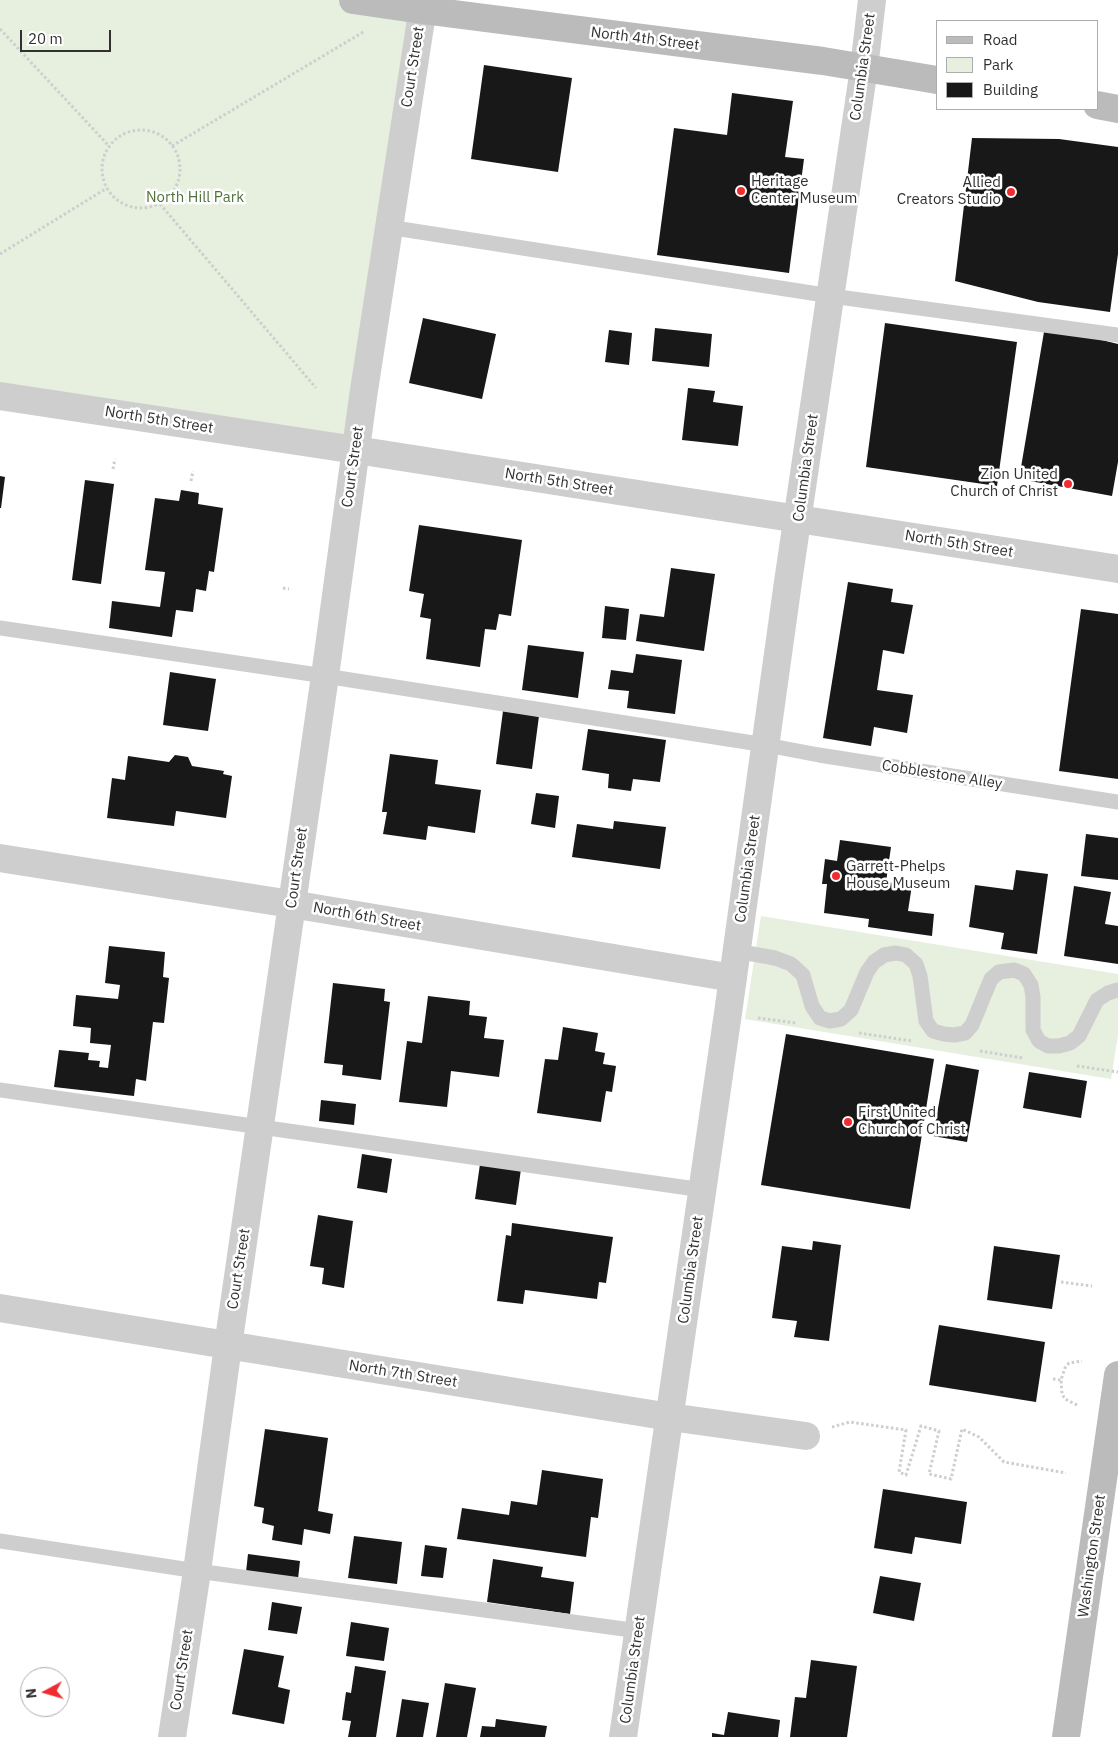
<!DOCTYPE html>
<style>
body{margin:0}
#map{position:relative;width:1118px;height:1737px;overflow:hidden;background:#fff;font-family:"IBM Plex Sans",sans-serif}
canvas{display:block}
.legend{position:absolute;left:936px;top:20px;width:162px;height:90px;box-sizing:border-box;background:#fff;border:1px solid #adadad;margin:0;padding:6px 9px;list-style:none;font-size:15px;color:#313131}
.legend li{display:flex;align-items:center;gap:10px;height:25px}
.legend b{width:25px;border:1px solid #adadad}
.north{position:absolute;left:20px;top:1667px;width:50px;height:50px;box-sizing:border-box;background:#fff;border:1px solid #adadad;border-radius:50%;rotate:264deg;font-size:14px;font-weight:700;line-height:20px;text-align:center;color:#313131}
.north::after{content:'';display:block;margin:auto;width:18px;height:22px;background:#f02c31;clip-path:polygon(50% 0,100% 100%,50% 72%,0 100%)}
.scale{position:absolute;left:20px;top:30px;width:91px;height:22px;box-sizing:border-box;border:2px solid #313131;border-top:0;padding-left:6px;font-size:15px;line-height:18px;white-space:nowrap;color:#313131;-webkit-text-stroke:4px #fff;paint-order:stroke}
</style>
<div id="map">
<canvas width="1118" height="1737"></canvas>
<ul class="legend">
<li><b style="height:6px;background:#bbb"></b>Road</li>
<li><b style="height:14px;background:#e7efdf"></b>Park</li>
<li><b style="height:14px;background:#181818"></b>Building</li>
</ul>
<div class="north">N</div>
<div class="scale">20 m</div>
</div>
<script>
const ctx = document.querySelector('canvas').getContext('2d');
ctx.lineJoin = 'round';
function fill(path, color) {
  ctx.fillStyle = color;
  ctx.fill(path, 'evenodd');
}
function poly(rows) {
  const path = new Path2D();
  for (const r of rows) {
    if (r.length === 3) {
      path.moveTo(r[0] + r[2], r[1]);
      path.arc(r[0], r[1], r[2], 0, 2 * Math.PI);
      continue;
    }
    path.moveTo(r[0], r[1]);
    for (let i = 2; i < r.length; i += 2) path.lineTo(r[i], r[i + 1]);
  }
  return path;
}
function trace(path, color, width, dash) {
  ctx.strokeStyle = color;
  ctx.lineWidth = width;
  ctx.lineCap = dash ? 'butt' : 'round';
  ctx.setLineDash(dash || []);
  ctx.stroke(path);
}
function drawText(font, color, halo, rows, align = 'center') {
  ctx.font = font + ' "IBM Plex Sans",sans-serif';
  ctx.lineWidth = 5;
  ctx.setLineDash([]);
  ctx.textBaseline = 'middle';
  ctx.strokeStyle = halo;
  ctx.fillStyle = color;
  for (const [text, x, y, turn = 0] of rows) {
    ctx.save();
    ctx.translate(x, y);
    ctx.rotate((+turn || 0) * Math.PI / 180);
    ctx.textAlign = isNaN(turn) ? turn : align;
    if (halo) ctx.strokeText(text, 0, 0);
    ctx.fillText(text, 0, 0);
    ctx.restore();
  }
}
const green = poly([
 [0,0,353,0,422,10,356,450,0,396],
 [761,916,1118,974,1118,1035,1111,1079,745,1019]
]);
const building = poly([
 [484,65,572,78,558,172,471,159],
 [732,93,793,101,785,157,804,159,789,273,657,255,674,128,727,135],
 [972,138,1059,139,1118,147,1118,254,1110,312,1038,302,955,281],
 [423,318,496,334,482,399,409,383],
 [885,323,1017,342,997,486,866,467],
 [1045,326,1118,344,1118,462,1112,496,1019,479],
 [655,328,712,334,709,367,652,361],
 [609,330,632,333,629,365,605,362],
 [688,388,715,391,713,402,743,406,738,446,682,440],
 [0,476,5,477,1,508,0,508],
 [85,480,114,484,101,584,72,580],
 [181,490,199,493,198,504,223,508,214,572,209,571,206,591,196,589,193,612,176,610,172,637,109,628,112,601,160,607,165,572,145,570,155,498,179,501],
 [419,525,522,540,511,616,499,614,496,630,485,629,480,667,426,659,431,619,420,617,424,594,409,591],
 [671,568,715,574,704,651,636,641,640,614,664,617],
 [848,582,893,589,891,602,913,605,904,654,883,650,877,690,913,695,907,733,874,727,871,746,823,738],
 [605,606,629,609,626,640,602,638],
 [1081,609,1118,614,1118,779,1059,771],
 [528,645,584,652,578,698,522,690],
 [636,654,682,660,675,714,627,708,629,691,608,689,611,670,633,673],
 [170,672,216,679,208,731,163,725],
 [503,711,539,716,532,769,496,764],
 [588,729,666,740,660,782,633,779,631,791,608,788,609,774,582,770],
 [390,754,438,760,435,784,481,790,475,833,428,826,426,840,383,834,387,812,382,812],
 [175,755,188,757,192,766,224,771,223,774,232,776,226,818,176,811,174,826,107,818,112,778,125,780,128,756,169,762],
 [536,793,559,796,555,828,531,824],
 [614,821,666,827,660,869,572,857,577,824,613,829],
 [1086,834,1118,838,1118,880,1081,876],
 [840,840,891,847,886,882,912,885,908,911,934,914,932,936,868,927,869,919,824,913,827,884,822,884,825,859,837,861],
 [1016,870,1048,874,1037,954,1001,949,1004,933,969,927,975,885,1013,890],
 [1074,886,1111,892,1105,924,1118,926,1118,964,1064,956],
 [109,946,165,952,163,977,169,978,164,1023,153,1022,146,1081,136,1079,134,1096,54,1087,59,1050,89,1053,88,1060,100,1061,99,1067,108,1068,111,1045,90,1043,91,1028,73,1026,76,995,118,999,120,985,105,983],
 [333,983,385,989,384,1001,390,1002,381,1080,342,1075,343,1065,324,1063],
 [428,996,470,1001,469,1015,487,1017,484,1038,504,1040,499,1077,451,1071,447,1107,399,1102,407,1041,422,1043],
 [563,1027,598,1033,595,1051,605,1053,603,1064,616,1066,612,1092,606,1091,601,1122,537,1113,545,1059,558,1060],
 [786,1034,934,1059,910,1209,761,1185],
 [946,1064,979,1070,967,1142,933,1136],
 [1029,1072,1087,1081,1081,1118,1023,1108],
 [321,1100,356,1104,354,1125,319,1121],
 [362,1154,392,1159,387,1193,357,1188],
 [480,1164,521,1169,516,1205,475,1199],
 [318,1215,353,1221,344,1288,322,1284,324,1268,310,1266],
 [512,1223,613,1237,606,1283,599,1282,597,1299,525,1290,523,1304,497,1301,506,1235,511,1236],
 [813,1241,841,1245,829,1341,794,1337,797,1321,772,1318,782,1246,812,1250],
 [994,1246,1060,1255,1052,1309,987,1300],
 [939,1325,1045,1342,1036,1402,929,1385],
 [265,1429,328,1438,318,1511,333,1514,330,1534,304,1529,302,1545,272,1540,274,1526,262,1523,264,1508,254,1506],
 [542,1470,603,1479,598,1518,591,1517,586,1557,457,1539,462,1508,509,1515,511,1501,537,1505],
 [883,1489,967,1502,961,1544,915,1537,912,1554,874,1548],
 [354,1536,402,1542,397,1584,348,1578],
 [425,1545,447,1548,443,1578,421,1576],
 [248,1554,300,1561,298,1579,246,1572],
 [493,1559,543,1567,541,1577,574,1582,570,1614,487,1602],
 [880,1576,921,1583,914,1621,873,1613],
 [272,1602,302,1607,297,1634,268,1630],
 [351,1622,389,1628,384,1661,346,1656],
 [244,1649,284,1656,278,1687,290,1690,284,1724,232,1714],
 [811,1660,857,1666,847,1737,790,1737,795,1697,806,1698],
 [355,1666,386,1671,376,1737,348,1737,351,1721,342,1720,346,1692,351,1693],
 [445,1683,476,1688,467,1737,436,1737],
 [402,1699,429,1703,423,1737,396,1737],
 [728,1712,780,1720,778,1737,712,1737,712,1733,724,1735],
 [496,1719,547,1726,545,1737,480,1737,482,1726,495,1727]
]);
const path = poly([
 [0,29,109,146],
 [141,169,39],
 [172,146,365,31],
 [160,204,316,388],
 [0,254,107,188],
 [113,469,115,459],
 [191,481,193,471],
 [283,588,289,589],
 [758,1018,796,1023],
 [859,1033,912,1041],
 [980,1051,1023,1058],
 [1077,1066,1118,1072],
 [1061,1282,1092,1286],
 [1053,1379,1061,1380],
 [1077,1405,1065,1399,1062,1394,1061,1380,1065,1368,1069,1363,1082,1361],
 [832,1427,850,1422,906,1430,899,1472,906,1475,921,1426,939,1431,929,1474,951,1479,962,1429,979,1437,1004,1462,1066,1473]
]);
const service = poly([
 [388,227,831,296,1118,335],
 [0,628,325,676,766,745,819,755,1118,802],
 [736,951,775,958,791,964,803,975,812,1006,820,1018,830,1021,841,1019,851,1010,867,972,874,962,884,955,896,953,906,955,916,964,920,976,926,1021,933,1031,944,1034,954,1035,965,1033,972,1025,991,979,999,972,1014,970,1024,974,1031,985,1033,997,1033,1030,1039,1041,1048,1046,1059,1046,1070,1043,1079,1036,1097,1000,1108,993,1118,990],
 [0,1090,703,1190],
 [0,1541,197,1571,639,1631]
]);
const minor = poly([
 [0,858,291,904,733,978],
 [0,1308,670,1417,806,1436],
 [172,1737,197,1571,228,1346,325,676,363,397,424,0],
 [623,1737,728,1013,788,582,864,68]
]);
const tertiary = poly([
 [864,68,872,0],
 [0,396,356,450,1118,569]
]);
const secondary = poly([
 [353,0,422,10,823,61,937,80],
 [1097,105,1118,109],
 [1066,1737,1118,1375]
]);
const markers = [
 [741,191,5,"#f02c31"],
 [1011,192,5,"#f02c31"],
 [1068,484,5,"#f02c31"],
 [836,876,5,"#f02c31"],
 [848,1122,5,"#f02c31"]
];
const streetNames = [
 ["North 4th Street",645,39,7],
 ["Court Street",413,67,-81],
 ["Columbia Street",863,67,-82],
 ["North 5th Street",159,420,9],
 ["Court Street",353,467,-82],
 ["Columbia Street",806,468,-82],
 ["North 5th Street",559,482,9],
 ["North 5th Street",959,544,9],
 ["Cobblestone Alley",942,775,9],
 ["Court Street",297,868,-82],
 ["Columbia Street",748,869,-82],
 ["North 6th Street",367,917,10],
 ["Court Street",239,1269,-81],
 ["Columbia Street",691,1270,-82],
 ["North 7th Street",403,1374,9],
 ["Washington Street",1092,1556,-82],
 ["Court Street",182,1670,-81],
 ["Columbia Street",633,1670,-82]
];
const poiNames = [
 ["Heritage",751,182],
 ["Center Museum",751,199],
 ["Allied",1001,183,"right"],
 ["Creators Studio",1001,200,"right"],
 ["Zion United",1058,475,"right"],
 ["Church of Christ",1058,492,"right"],
 ["Garrett-Phelps",846,867],
 ["House Museum",846,884],
 ["First United",858,1113],
 ["Church of Christ",858,1130]
];
const parkNames = [
 ["North Hill Park",195,198]
];
fill(green, '#e7efdf');
fill(building, '#181818');
trace(path, '#cecece', 3, [2.5, 2.5]);
trace(service, '#cecece', 15);
trace(minor, '#cecece', 28);
trace(tertiary, '#cecece', 28);
trace(secondary, '#bbb', 28);
for (const [x, y, r, color] of markers) {
  const dot = new Path2D();
  dot.arc(x, y, r, 0, 2 * Math.PI);
  ctx.fillStyle = color;
  ctx.fill(dot);
  trace(dot, '#fff', 2);
}
drawText('15px', '#313131', '#fff', streetNames);
drawText('15px', '#313131', '#fff', poiNames, 'left');
drawText('15px', '#52713b', '#fff', parkNames);
</script>
